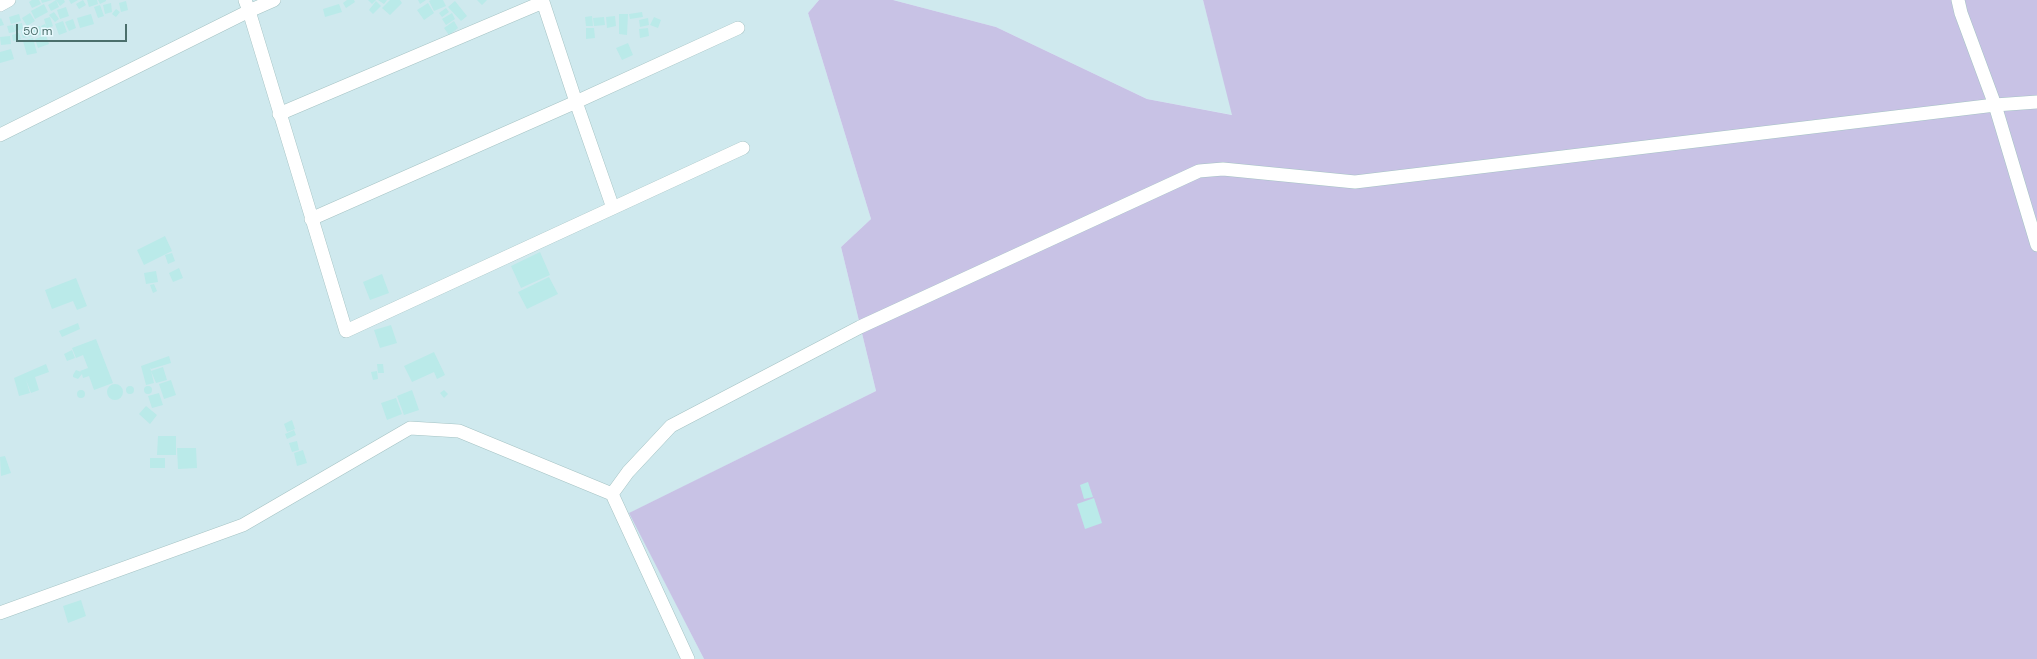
<!DOCTYPE html>
<style>
body{margin:0}
#map{position:relative;width:2037px;height:659px;overflow:hidden;background:#e2f5fa;font-family:"DM Sans",sans-serif}
canvas{display:block}
.scale{position:absolute;left:16px;top:24px;width:111px;height:18px;box-sizing:border-box;border:2px solid #4b6f6c;border-top:0;padding-left:5px;font-size:12px;line-height:14px;white-space:nowrap;color:#4b6f6c;-webkit-text-stroke:3px #e7f9fd;paint-order:stroke}
</style>
<div id="map">
<canvas width="2037" height="659"></canvas>
<div class="scale">50 m</div>
</div>
<script>
const ctx = document.querySelector('canvas').getContext('2d');
ctx.lineJoin = 'round';
function fill(path, color) {
  ctx.fillStyle = color;
  ctx.fill(path, 'evenodd');
}
function poly(rows) {
  const path = new Path2D();
  for (const r of rows) {
    if (r.length === 3) {
      path.moveTo(r[0] + r[2], r[1]);
      path.arc(r[0], r[1], r[2], 0, 2 * Math.PI);
      continue;
    }
    path.moveTo(r[0], r[1]);
    for (let i = 2; i < r.length; i += 2) path.lineTo(r[i], r[i + 1]);
  }
  return path;
}
function trace(path, color, width, dash) {
  ctx.strokeStyle = color;
  ctx.lineWidth = width;
  ctx.lineCap = dash ? 'butt' : 'round';
  ctx.setLineDash(dash || []);
  ctx.stroke(path);
}
const residential = poly([
 [0,0,819,0,808,13,871,219,841,247,876,391,630,513,704,659,0,659],
 [893,0,1203,0,1233,115,1147,99,996,27]
]);
const green = poly([
 [819,0,893,0,996,27,1147,99,1232,115,1203,0,2037,0,2037,659,704,659,629,513,876,391,841,247,871,219,808,13]
]);
const building = poly([
 [32,0,39,0,41,4,32,8,29,2],
 [41,0,52,0,42,3],
 [56,0,64,0,65,2,60,6],
 [56,0,59,7,51,11,48,5],
 [69,0,78,0,71,4],
 [83,0,86,5,79,9,76,4],
 [87,0,97,0,98,4,89,7],
 [98,0,106,0,106,1,100,4],
 [347,0,354,0,355,2,346,8,343,3],
 [368,0,376,0,372,4],
 [378,0,387,0,384,4],
 [390,0,400,0,402,3,390,15,382,8],
 [418,0,426,0,420,4],
 [431,0,443,0,446,6,434,11,429,1],
 [477,0,487,0,482,5],
 [126,1,128,10,121,12,119,3],
 [376,1,381,6,373,14,369,10],
 [455,1,467,16,461,21,448,7],
 [111,3,112,12,105,14,103,5],
 [428,3,434,13,424,20,417,10],
 [44,4,48,12,35,19,31,11],
 [339,4,342,12,325,17,323,9],
 [100,5,104,16,98,18,94,7],
 [66,7,69,16,60,19,57,10],
 [446,8,449,12,442,17,439,13],
 [116,9,120,12,116,17,112,14],
 [54,12,59,19,55,22,49,15],
 [642,12,643,17,630,19,629,14],
 [30,13,35,21,27,26,22,18],
 [452,13,455,19,446,25,442,19],
 [19,14,21,21,11,24,9,17],
 [91,14,94,24,80,28,77,18],
 [619,14,628,14,627,35,619,34],
 [592,16,593,26,586,26,585,17],
 [615,16,616,26,607,28,606,17],
 [50,17,53,26,47,29,44,19],
 [604,17,605,25,594,26,593,18],
 [654,17,661,20,658,28,650,25],
 [1,18,4,25,0,26,0,19],
 [648,18,649,25,640,27,639,20],
 [73,19,76,28,69,31,65,22],
 [63,21,67,32,59,35,55,24],
 [454,21,458,28,449,35,444,28],
 [22,23,23,29,15,31,14,25],
 [45,24,47,29,42,31,41,26],
 [13,25,15,32,9,33,7,26],
 [40,26,41,35,34,36,32,28],
 [586,28,594,28,595,38,586,39],
 [648,28,649,36,640,38,639,29],
 [31,29,33,36,23,38,21,31],
 [19,33,21,39,13,41,12,35],
 [46,35,49,44,38,48,35,39],
 [10,36,11,44,1,45,0,37],
 [33,38,37,53,27,55,23,41],
 [628,43,633,55,622,60,616,48],
 [11,49,14,59,0,63,0,52],
 [165,236,172,251,144,265,137,250],
 [540,252,550,275,521,288,511,266],
 [172,253,175,261,168,264,165,255],
 [179,268,183,278,173,282,169,273],
 [156,271,158,282,146,284,144,273],
 [382,274,389,293,370,300,363,282],
 [549,277,558,294,527,309,518,292],
 [76,278,87,306,77,310,73,301,52,309,45,290],
 [154,284,157,291,153,293,150,285],
 [78,323,80,329,62,337,59,331],
 [391,325,397,343,380,348,374,330],
 [96,339,113,383,94,390,89,376,83,378,82,374,78,379,73,377,73,375,76,370,81,372,80,371,88,368,83,355,76,358,72,348],
 [72,350,75,358,67,361,64,354],
 [434,352,445,375,437,379,434,372,412,382,404,366],
 [169,356,171,363,151,369,150,367,154,383,146,385,141,366],
 [46,364,49,372,35,377,39,390,31,393,26,380,30,393,19,396,14,378],
 [377,364,383,364,384,373,378,373],
 [163,367,167,380,156,383,151,371],
 [377,371,378,379,373,380,371,372],
 [171,380,176,395,164,399,159,384],
 [115,392,8],
 [130,390,4],
 [148,390,4],
 [412,390,419,410,404,415,397,396],
 [444,390,448,394,444,398,440,393],
 [81,394,4],
 [159,393,163,405,152,408,148,396],
 [396,398,402,414,387,420,381,403],
 [146,406,157,415,150,424,139,414],
 [292,420,295,429,287,432,284,424],
 [294,430,296,435,287,439,285,434],
 [158,436,176,436,176,455,157,455],
 [297,441,299,450,292,452,289,443],
 [177,448,196,448,197,468,178,469],
 [303,450,307,463,297,466,294,453],
 [5,456,11,473,1,476,0,457],
 [150,458,165,458,165,468,150,468],
 [1088,482,1093,497,1084,499,1080,485],
 [1094,498,1102,523,1085,529,1077,504],
 [81,600,86,616,68,623,63,606]
]);
const minor = poly([
 [245,0,249,11,274,0],
 [1958,0,1961,13,1995,105,2037,245],
 [0,5,9,0],
 [279,114,543,2,576,102,613,208],
 [0,135,249,11,346,331,743,148],
 [311,219,576,102,738,28],
 [612,494,628,472,671,426,860,327,1199,171,1223,169,1355,182,1995,105,2037,102],
 [0,613,243,525,410,428,459,431,612,494,688,659]
]);
fill(residential, '#cfe9ee');
fill(green, '#c8c2e5');
fill(building, '#baeae9');
trace(minor, '#a5c3c4', 14);
trace(minor, '#fff', 13);
</script>
